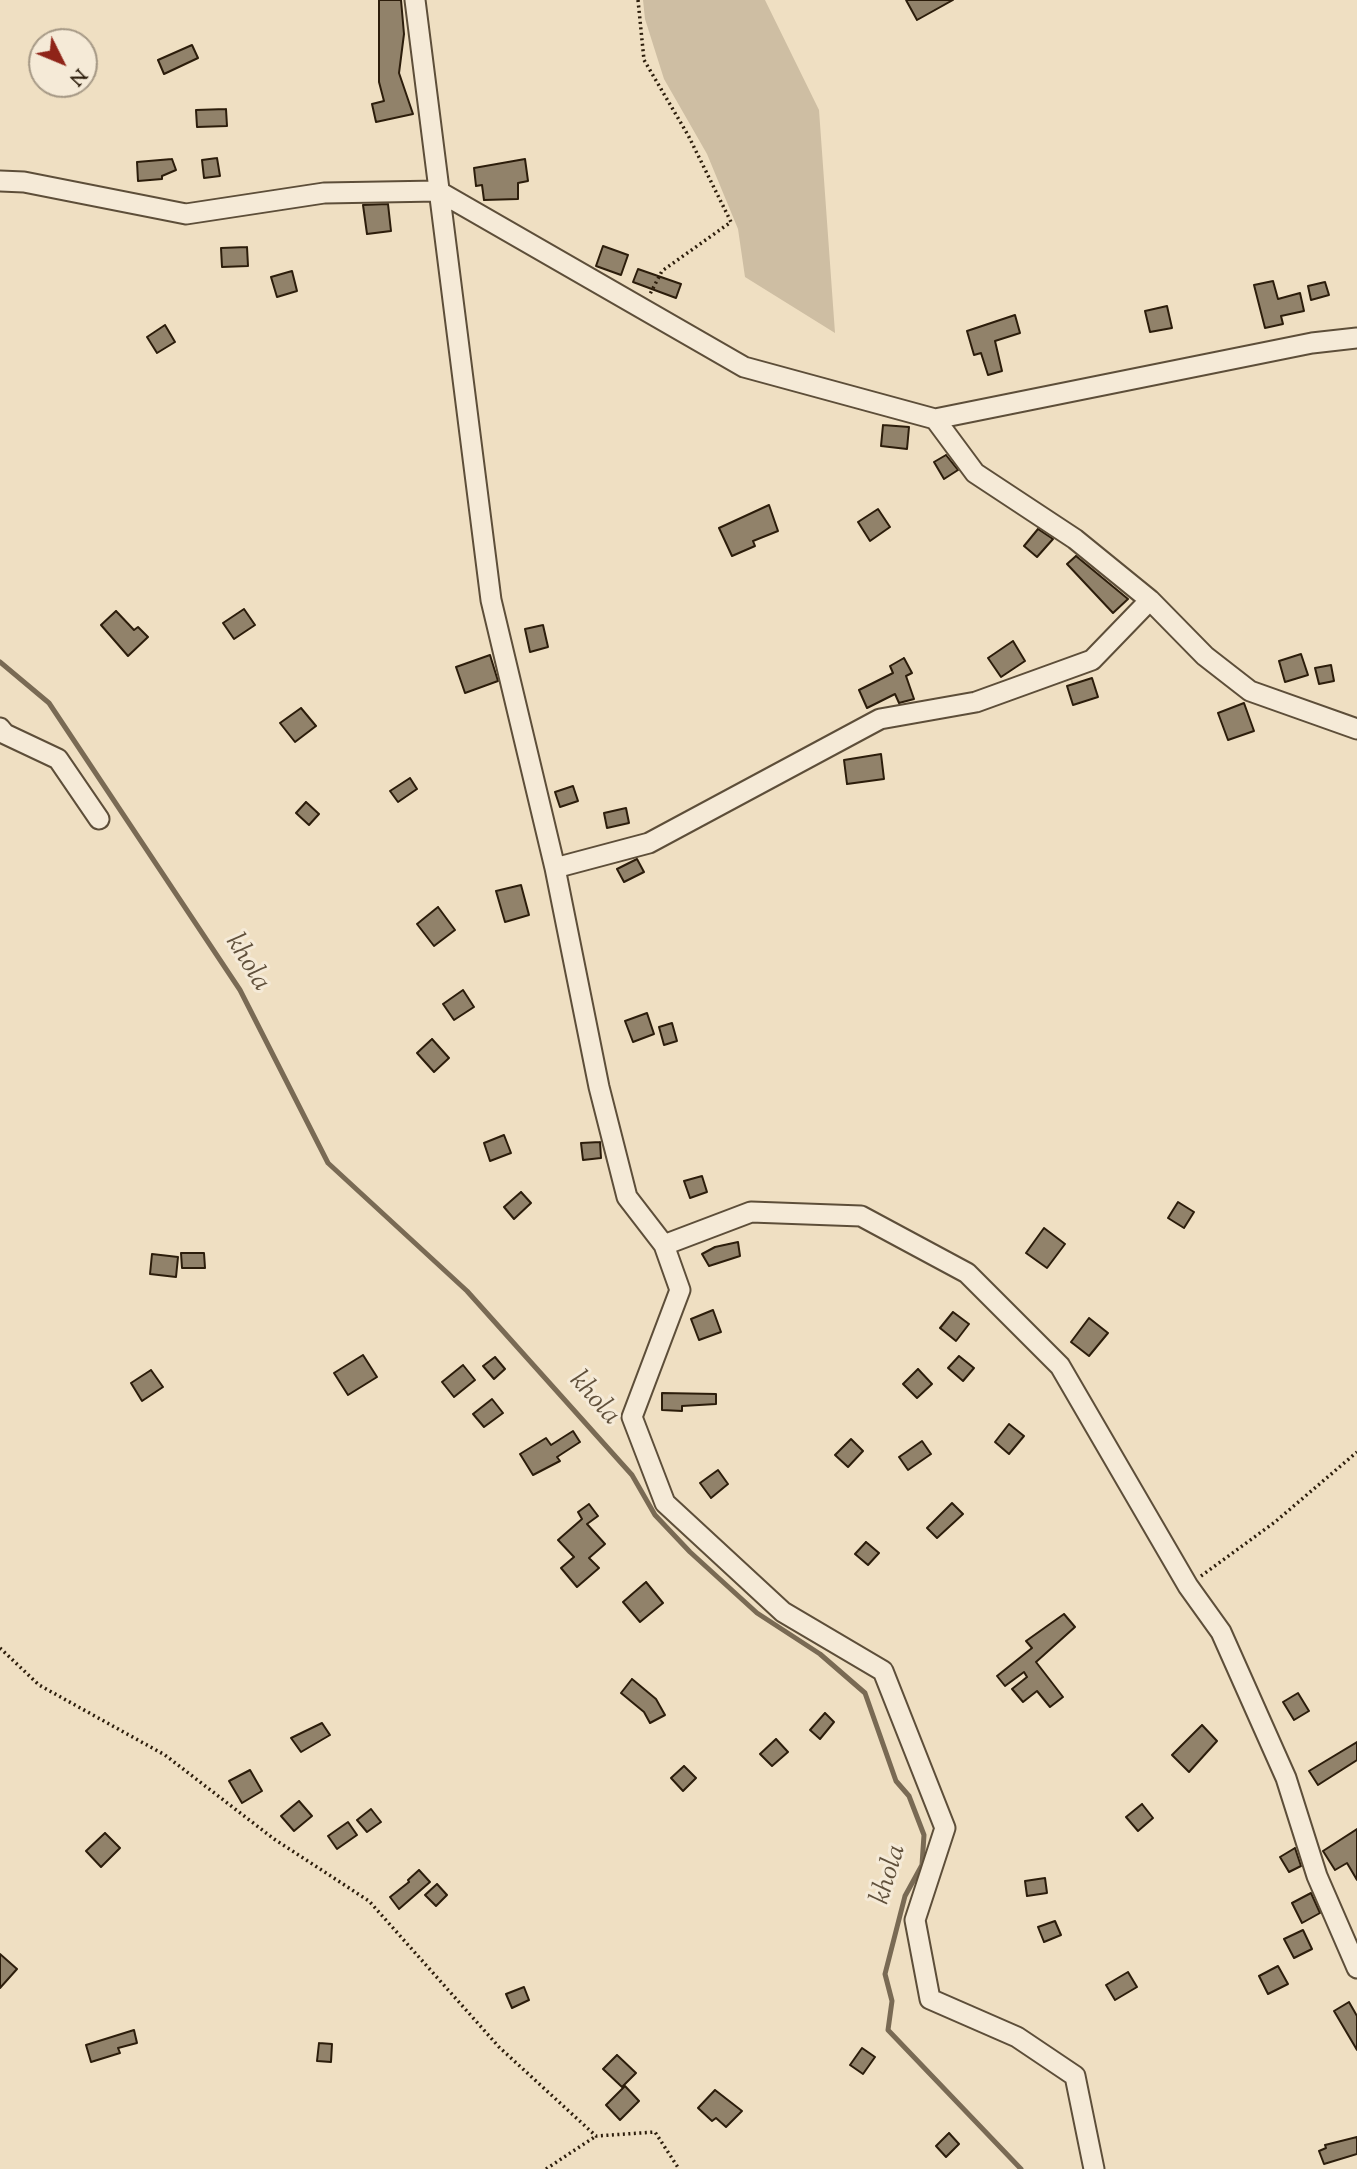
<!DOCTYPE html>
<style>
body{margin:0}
#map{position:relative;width:1357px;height:2169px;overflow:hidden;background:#efdfc2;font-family:"Sorts Mill Goudy",serif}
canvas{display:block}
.north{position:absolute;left:28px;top:28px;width:70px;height:70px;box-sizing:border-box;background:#f5ead7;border:2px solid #a59885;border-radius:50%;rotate:133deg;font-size:19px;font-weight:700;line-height:28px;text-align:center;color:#2c1d0b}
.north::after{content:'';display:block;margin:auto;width:24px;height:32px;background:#8f2418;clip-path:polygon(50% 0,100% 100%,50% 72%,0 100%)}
</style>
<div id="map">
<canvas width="1357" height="2169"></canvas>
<div class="north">N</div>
</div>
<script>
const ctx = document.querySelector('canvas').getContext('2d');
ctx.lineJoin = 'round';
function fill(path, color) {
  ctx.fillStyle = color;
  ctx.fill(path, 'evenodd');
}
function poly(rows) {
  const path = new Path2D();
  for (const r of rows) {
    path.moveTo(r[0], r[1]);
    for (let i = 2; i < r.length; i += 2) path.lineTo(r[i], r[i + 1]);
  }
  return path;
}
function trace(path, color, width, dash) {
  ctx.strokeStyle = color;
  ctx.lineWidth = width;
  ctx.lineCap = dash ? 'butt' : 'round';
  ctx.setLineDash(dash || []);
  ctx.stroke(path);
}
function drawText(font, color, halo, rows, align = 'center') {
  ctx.font = font + ' "Sorts Mill Goudy",serif';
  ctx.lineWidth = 6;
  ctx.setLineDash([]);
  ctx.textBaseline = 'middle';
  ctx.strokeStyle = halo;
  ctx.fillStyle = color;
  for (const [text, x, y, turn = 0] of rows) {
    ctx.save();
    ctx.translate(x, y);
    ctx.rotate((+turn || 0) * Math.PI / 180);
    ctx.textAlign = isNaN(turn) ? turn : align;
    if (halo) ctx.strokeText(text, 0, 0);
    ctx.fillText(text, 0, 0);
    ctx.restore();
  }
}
const green = poly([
 [643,0,765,0,819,110,835,333,745,277,738,229,707,154,664,79,645,19]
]);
const stream = poly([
 [0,662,49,703,240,990,328,1163,467,1291,632,1475,655,1515,690,1552,757,1613,820,1654,865,1693,896,1781,909,1796,924,1835,922,1865,905,1896,885,1974,892,2001,888,2030,1021,2169]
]);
const building = poly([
 [379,0,401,0,404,34,399,73,413,114,376,122,372,104,384,101,379,82,379,0],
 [906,0,953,0,917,20,906,0],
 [192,45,198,58,164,74,158,60,192,45],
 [226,109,227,126,197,127,196,110,226,109],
 [217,158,220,176,204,178,202,160,217,158],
 [172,159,176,170,162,176,162,179,138,181,137,162,172,159],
 [525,159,528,181,518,183,518,199,484,200,482,185,476,186,474,168,525,159],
 [388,204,391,231,367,234,363,205,388,204],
 [603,246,628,255,621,275,596,266,603,246],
 [247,247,248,266,222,267,221,248,247,247],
 [638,269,681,284,676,298,633,282,638,269],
 [292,271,297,291,277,297,271,277,292,271],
 [1273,281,1278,299,1300,293,1304,311,1281,316,1283,324,1265,328,1254,285,1273,281],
 [1325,282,1329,295,1311,300,1308,286,1325,282],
 [1167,306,1172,328,1150,332,1145,311,1167,306],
 [1015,315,1020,333,995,341,1002,371,988,375,981,353,974,355,967,331,1015,315],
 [165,325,175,342,157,353,147,337,165,325],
 [883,425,909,427,907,449,881,446,883,425],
 [946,455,958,470,944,479,934,462,946,455],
 [769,505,778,531,753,541,755,546,732,556,719,528,769,505],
 [878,509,890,527,870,541,858,522,878,509],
 [1038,529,1053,539,1037,557,1024,546,1038,529],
 [1076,556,1128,599,1113,613,1067,564,1076,556],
 [244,609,255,625,234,639,223,623,244,609],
 [116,611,134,630,138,627,148,637,128,656,101,625,116,611],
 [543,625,548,647,530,652,525,629,543,625],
 [1013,641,1025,661,1001,677,988,658,1013,641],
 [1301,654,1308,675,1285,682,1279,661,1301,654],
 [490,655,498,681,465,693,456,667,490,655],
 [904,658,912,673,906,676,914,699,899,703,895,694,867,708,859,690,893,673,890,666,904,658],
 [1331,665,1334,681,1319,684,1315,668,1331,665],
 [1092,678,1098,697,1073,705,1067,686,1092,678],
 [1244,703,1254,731,1228,740,1218,713,1244,703],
 [301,708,316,726,295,742,280,723,301,708],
 [881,754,884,779,847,784,844,760,881,754],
 [410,778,417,789,398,802,390,791,410,778],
 [573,786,578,801,560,807,555,792,573,786],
 [306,802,319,814,309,825,296,813,306,802],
 [626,808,629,823,607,828,604,813,626,808],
 [637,859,644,872,624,882,617,869,637,859],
 [521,885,529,915,505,922,496,891,521,885],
 [438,907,455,930,434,946,417,924,438,907],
 [463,990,474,1007,454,1020,443,1004,463,990],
 [647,1013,654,1034,633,1042,625,1021,647,1013],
 [672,1023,677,1041,664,1045,659,1027,672,1023],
 [432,1039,449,1058,434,1072,417,1053,432,1039],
 [504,1135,511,1153,490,1161,484,1143,504,1135],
 [600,1142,601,1158,583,1160,581,1143,600,1142],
 [702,1176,707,1192,690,1198,684,1181,702,1176],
 [521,1192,531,1203,514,1219,504,1207,521,1192],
 [1178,1202,1194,1212,1184,1228,1168,1218,1178,1202],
 [1044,1228,1065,1244,1047,1268,1026,1253,1044,1228],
 [738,1242,740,1256,709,1266,702,1254,715,1247,738,1242],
 [181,1253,204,1253,205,1268,182,1268,181,1253],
 [152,1254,178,1257,176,1277,150,1274,152,1254],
 [713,1310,721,1332,699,1340,691,1319,713,1310],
 [953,1312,969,1324,956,1341,940,1328,953,1312],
 [1089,1318,1108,1333,1089,1356,1071,1342,1089,1318],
 [363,1355,377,1377,348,1395,334,1373,363,1355],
 [959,1356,974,1368,963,1381,948,1368,959,1356],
 [495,1357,505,1369,494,1379,483,1366,495,1357],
 [463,1365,475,1380,454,1397,442,1382,463,1365],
 [918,1369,932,1384,917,1398,903,1384,918,1369],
 [151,1370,163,1387,142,1401,131,1383,151,1370],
 [662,1393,716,1394,716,1404,682,1406,682,1411,662,1410,662,1393],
 [492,1399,503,1413,484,1427,473,1414,492,1399],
 [1009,1424,1024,1436,1009,1454,995,1442,1009,1424],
 [573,1431,580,1442,557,1457,560,1461,533,1475,520,1454,546,1438,551,1445,573,1431],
 [851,1439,863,1451,848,1467,835,1455,851,1439],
 [922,1441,931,1454,908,1470,899,1457,922,1441],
 [718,1470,728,1484,711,1498,700,1483,718,1470],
 [952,1503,963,1514,937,1538,927,1528,952,1503],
 [589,1504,598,1516,587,1524,605,1544,589,1558,599,1568,577,1587,561,1568,574,1557,558,1540,582,1519,578,1512,589,1504],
 [866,1542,879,1553,868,1565,855,1554,866,1542],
 [646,1582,663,1603,640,1622,623,1602,646,1582],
 [1064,1614,1075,1627,1036,1662,1063,1697,1050,1707,1037,1691,1023,1702,1012,1689,1027,1677,1024,1672,1005,1686,997,1676,1032,1648,1026,1641,1064,1614],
 [632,1679,656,1699,665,1715,650,1723,644,1712,621,1693,632,1679],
 [1298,1693,1309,1711,1294,1720,1283,1702,1298,1693],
 [825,1713,834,1722,820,1739,810,1730,825,1713],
 [322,1723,330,1735,301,1752,291,1738,322,1723],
 [1202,1725,1217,1741,1189,1772,1172,1755,1202,1725],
 [776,1739,788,1752,772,1766,760,1754,776,1739],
 [1357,1742,1357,1760,1318,1785,1309,1771,1357,1742],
 [684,1766,696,1778,683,1791,671,1778,684,1766],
 [250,1770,262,1791,242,1803,229,1781,250,1770],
 [299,1801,312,1816,294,1831,281,1816,299,1801],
 [1142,1804,1153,1818,1138,1831,1126,1817,1142,1804],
 [371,1809,381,1822,367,1832,357,1820,371,1809],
 [348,1822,357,1835,337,1849,328,1836,348,1822],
 [1357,1829,1357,1880,1347,1863,1335,1870,1323,1851,1357,1829],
 [105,1833,120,1848,101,1867,86,1851,105,1833],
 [1295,1848,1301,1866,1289,1872,1280,1857,1295,1848],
 [419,1870,430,1882,399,1909,390,1897,409,1882,408,1880,419,1870],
 [1045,1878,1047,1893,1027,1896,1025,1881,1045,1878],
 [437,1884,447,1895,436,1906,425,1895,437,1884],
 [1311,1893,1320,1913,1302,1923,1292,1903,1311,1893],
 [1055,1921,1061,1935,1044,1942,1038,1927,1055,1921],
 [1303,1930,1312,1949,1294,1958,1284,1939,1303,1930],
 [0,1954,17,1969,0,1988,0,1954],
 [1278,1966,1288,1984,1268,1994,1259,1976,1278,1966],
 [1128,1972,1137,1987,1115,2000,1106,1985,1128,1972],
 [524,1987,529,2000,512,2008,506,1994,524,1987],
 [1349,2002,1357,2016,1357,2050,1334,2011,1349,2002],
 [134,2030,137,2043,118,2048,120,2053,91,2062,86,2045,134,2030],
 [319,2043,332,2044,331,2062,317,2061,319,2043],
 [862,2048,875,2057,863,2074,850,2065,862,2048],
 [617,2055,636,2073,622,2087,603,2069,617,2055],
 [625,2086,639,2101,620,2120,606,2105,625,2086],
 [715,2090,742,2111,726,2127,716,2118,712,2121,698,2108,715,2090],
 [949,2133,959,2144,946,2157,936,2146,949,2133],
 [1357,2137,1357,2154,1324,2164,1319,2151,1326,2148,1325,2145,1357,2137]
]);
const path = poly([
 [638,0,644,60,688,135,731,222,662,271,650,294],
 [1201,1576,1275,1522,1357,1452],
 [0,1648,39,1685,165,1755,274,1839,369,1901,499,2047,596,2136,655,2132,679,2169],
 [546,2169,596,2136]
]);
const street = poly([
 [415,0,491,600,555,868,599,1087,627,1197,664,1245,680,1290,632,1417,665,1503,783,1612,883,1671,945,1828,915,1920,930,1999,1017,2037,1075,2076,1094,2169],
 [0,181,24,182,186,214,324,193,438,191,744,367,935,419,1312,343,1357,338],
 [935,419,975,473,1075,539,1150,600,1205,656,1250,691,1357,729],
 [0,728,5,734,58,759,99,819],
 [555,868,649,843,880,719,976,702,1092,660,1150,600],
 [664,1245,751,1212,861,1216,967,1273,1060,1366,1188,1586,1221,1632,1286,1778,1317,1876,1357,1968]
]);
const waterNames = [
 ["khola",246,964,58],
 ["khola",593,1400,48],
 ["khola",891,1875,-73]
];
fill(green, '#cebea3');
trace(stream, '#796a54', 5);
fill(building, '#91826a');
trace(building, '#2c1d0b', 2);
trace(street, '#5d4e39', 23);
trace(path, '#2c1d0b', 3.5, [2, 3.5]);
trace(street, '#f5ead7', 19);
drawText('italic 28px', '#60503b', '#f5ead7', waterNames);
</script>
